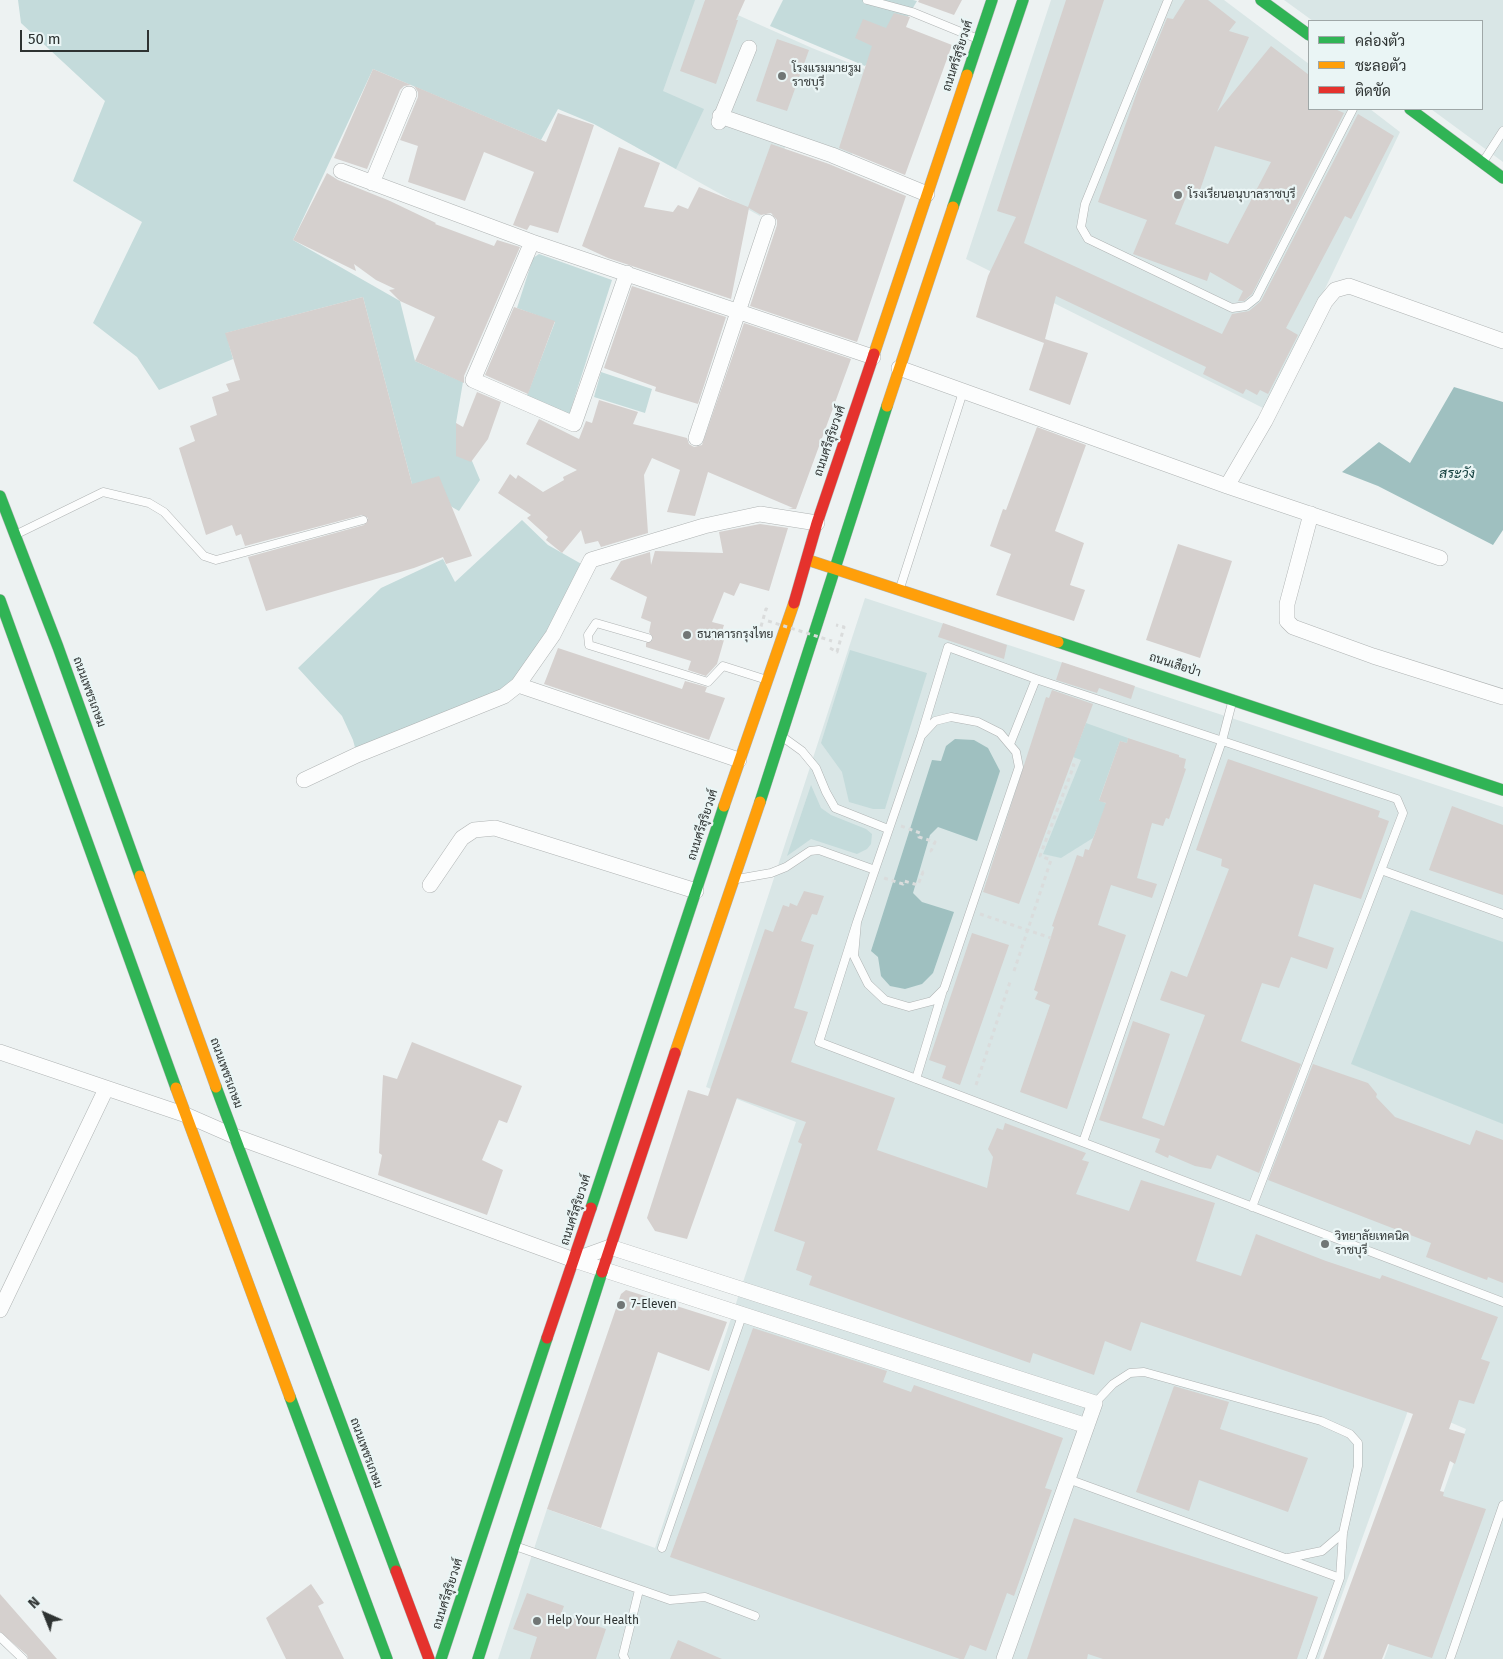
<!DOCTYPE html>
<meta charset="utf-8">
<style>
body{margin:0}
#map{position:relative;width:1503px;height:1659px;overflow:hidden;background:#edf2f2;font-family:"Fira Sans",Sarabun,sans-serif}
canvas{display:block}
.legend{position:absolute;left:1308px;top:20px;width:175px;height:90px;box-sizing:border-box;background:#eaf5f5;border:1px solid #9fa7a7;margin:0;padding:6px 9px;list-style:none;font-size:15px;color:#2e3332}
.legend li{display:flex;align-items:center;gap:10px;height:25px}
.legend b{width:25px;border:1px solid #9fa7a7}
.north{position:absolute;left:20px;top:1589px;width:50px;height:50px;-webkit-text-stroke:4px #eaf5f5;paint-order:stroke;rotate:316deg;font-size:14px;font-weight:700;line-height:20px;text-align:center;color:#2e3332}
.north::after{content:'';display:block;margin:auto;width:18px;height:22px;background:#2e3332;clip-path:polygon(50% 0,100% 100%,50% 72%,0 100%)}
.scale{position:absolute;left:20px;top:30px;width:129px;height:22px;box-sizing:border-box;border:2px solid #2e3332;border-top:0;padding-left:6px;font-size:15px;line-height:18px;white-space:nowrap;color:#2e3332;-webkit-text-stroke:4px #eaf5f5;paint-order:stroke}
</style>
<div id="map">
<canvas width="1503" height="1659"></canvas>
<ul class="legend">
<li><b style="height:6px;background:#30b455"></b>คล่องตัว</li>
<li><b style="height:6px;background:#ff9f0a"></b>ชะลอตัว</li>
<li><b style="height:6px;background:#e5322d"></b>ติดขัด</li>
</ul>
<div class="north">N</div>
<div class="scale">50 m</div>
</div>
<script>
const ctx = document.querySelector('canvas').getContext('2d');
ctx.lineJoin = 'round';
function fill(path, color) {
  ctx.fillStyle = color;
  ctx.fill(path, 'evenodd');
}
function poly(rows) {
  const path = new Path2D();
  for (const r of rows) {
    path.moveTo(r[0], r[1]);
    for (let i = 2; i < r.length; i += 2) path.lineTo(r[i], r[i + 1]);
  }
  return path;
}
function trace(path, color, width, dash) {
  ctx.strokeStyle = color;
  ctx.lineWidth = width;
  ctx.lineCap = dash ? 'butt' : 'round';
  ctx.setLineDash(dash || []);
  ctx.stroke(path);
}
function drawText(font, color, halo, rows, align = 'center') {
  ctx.font = font + ' "Fira Sans",Sarabun,sans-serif';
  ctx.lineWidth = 4.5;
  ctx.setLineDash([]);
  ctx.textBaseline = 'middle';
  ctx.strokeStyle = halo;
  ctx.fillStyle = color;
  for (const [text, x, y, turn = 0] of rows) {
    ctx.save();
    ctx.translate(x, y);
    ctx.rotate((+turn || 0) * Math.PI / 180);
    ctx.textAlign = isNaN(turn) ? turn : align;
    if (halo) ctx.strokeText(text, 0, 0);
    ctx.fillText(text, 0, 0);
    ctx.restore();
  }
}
const built = poly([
 [694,0,704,0,812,48,877,74,848,166,786,145,760,216,636,147],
 [1051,0,1224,0,1309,64,1309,109,1370,109,1400,132,1267,410,966,259],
 [1284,0,1503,0,1503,162,1431,109,1482,109,1482,21,1313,21],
 [865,598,1503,807,1503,1659,1384,1659,1466,1429,1410,1405,1319,1659,498,1659,547,1509,655,1548,796,1122,706,1087]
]);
const green = poly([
 [18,0,695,0,663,91,704,109,676,169,594,124,558,109,541,140,373,69,293,240,400,301,415,361,463,382,456,423,480,480,459,511,412,484,363,297,226,333,233,359,159,390,137,357,93,323,142,222,73,181,105,101,21,23],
 [783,0,913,0,917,1,898,33,865,66,770,26],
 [539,254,612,280,569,415,526,398,555,322,517,308,533,258],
 [601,372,652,389,645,413,594,397],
 [522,520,548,545,585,566,518,685,357,755,353,740,342,716,298,668,381,588,443,559,455,582],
 [850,650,927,673,885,809,873,809,849,802,842,772,821,743],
 [1086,723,1128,738,1127,743,1120,741,1099,800,1107,804,1093,838,1061,858,1043,854,1081,760,1073,757],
 [811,785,821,808,831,815,866,829,872,834,871,844,867,849,857,854,811,839,787,856],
 [1411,910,1503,942,1503,1124,1351,1064]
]);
const water = poly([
 [1454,387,1503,402,1503,530,1493,545,1378,486,1342,472,1379,442,1410,463],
 [955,739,974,740,988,748,1000,771,977,841,938,827,930,835,913,893,922,902,954,912,933,973,922,984,905,989,890,986,881,976,878,957,871,951,932,760,941,761,946,746]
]);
const building = poly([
 [705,0,745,0,736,20,738,20,716,84,680,71],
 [919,0,962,0,954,15,918,2],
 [1066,0,1104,0,1024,243,1222,334,1232,314,1249,311,1261,301,1358,114,1394,136,1351,219,1345,216,1286,328,1298,335,1268,394,1260,390,1257,395,1246,389,1243,394,1203,374,1206,367,1056,296,1045,339,1088,353,1070,405,1029,390,1044,343,976,317,988,276,1016,217,997,211],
 [1185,0,1208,0,1236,22,1229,31,1249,37,1217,112,1271,46,1309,75,1309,109,1335,109,1344,113,1252,294,1244,301,1238,301,1243,291,1210,272,1207,281,1133,254,1147,220,1098,202,1141,81,1167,18,1173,19],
 [1215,146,1271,162,1228,244,1175,224,1189,190,1199,193],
 [894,13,910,17,906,27,952,45,905,175,839,148,872,46,855,38,863,19,886,28],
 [777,39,809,50,787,111,756,101],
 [373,69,411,85,404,86,400,90,367,169,334,158],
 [414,86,546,142,558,113,594,125,558,233,530,225,527,230,513,225,534,172,484,152,465,201,408,182,418,146,400,140,418,97,418,92],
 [771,144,829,164,906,196,857,342,750,306,777,225,777,220,771,213,761,215,749,208,731,299,608,258,582,246,619,147,660,163,644,207,673,212,678,205,688,209,699,187,748,207],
 [327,173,338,180,390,201,436,223,435,224,494,246,497,240,520,247,464,376,464,383,415,361,435,317,400,301,389,290,395,289,376,280,354,264,356,271,293,240],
 [632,286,726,317,698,404,655,391,656,387,604,368],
 [363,297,412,484,439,476,472,556,446,564,443,557,414,568,266,611,248,557,364,525,368,518,362,515,245,546,241,534,236,536,232,525,206,535,179,448,195,441,190,426,217,415,212,397,229,391,226,384,240,380,225,333],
 [514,307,555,321,528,394,485,375],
 [744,323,851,359,796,509,788,509,793,508,708,472,695,516,667,512,680,470,652,458,644,475,648,533,601,547,598,541,585,544,581,530,562,553,546,540,548,537,527,518,531,515,498,493,510,474,516,479,518,475,543,492,564,480,563,477,577,470,526,444,539,419,579,439,586,421,592,423,599,400,638,412,633,424,687,438,689,444,694,447,702,445],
 [477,392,501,402,488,439,471,462,456,456,456,423,463,427],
 [1037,427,1086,445,1055,531,1084,543,1070,585,1085,590,1074,621,996,595,1011,554,990,546,1003,509,1006,510],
 [760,524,788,528,769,591,740,583,734,596,724,592,712,622,724,625,722,631,726,633,717,664,706,676,688,670,691,661,646,647,646,643,653,639,649,632,651,622,641,618,647,597,610,579,621,561,650,552,651,565,655,551,723,553,719,532],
 [1178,544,1232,561,1200,658,1146,640],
 [943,623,1007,645,1004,659,938,637],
 [558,648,682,689,685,681,707,687,705,692,725,698,709,740,544,684],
 [1062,662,1135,686,1131,699,1099,688,1097,693,1056,680],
 [1052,690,1093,704,1019,904,983,892,1046,697,1049,698],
 [1128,738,1179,755,1179,757,1186,759,1184,768,1186,769,1169,819,1166,818,1163,826,1152,823,1137,878,1157,884,1152,898,1111,885,1098,925,1126,935,1067,1109,1020,1092,1050,1005,1035,999,1038,992,1034,990,1054,927,1052,926,1077,855,1083,857,1085,849,1089,850,1106,803,1099,801,1120,741,1127,743],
 [1228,759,1380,811,1378,817,1389,821,1361,899,1314,884,1298,936,1334,948,1327,969,1291,957,1279,988,1262,983,1241,1041,1301,1064,1259,1173,1217,1155,1211,1169,1195,1166,1169,1155,1168,1158,1155,1152,1160,1139,1099,1120,1133,1021,1170,1034,1142,1118,1164,1126,1205,1015,1160,1000,1171,971,1187,977,1229,869,1221,866,1222,859,1196,850],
 [1452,806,1503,825,1503,895,1429,870],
 [804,891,824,896,817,915,812,914,801,941,814,945,794,1008,808,1012,791,1062,895,1098,877,1150,987,1188,993,1157,988,1149,997,1128,1003,1130,1005,1123,1086,1153,1082,1160,1089,1162,1076,1194,1129,1211,1141,1180,1215,1203,1196,1261,1241,1276,1256,1234,1326,1261,1380,1279,1382,1275,1498,1317,1481,1359,1490,1362,1474,1404,1459,1400,1449,1429,1465,1434,1455,1464,1450,1461,1440,1491,1444,1492,1443,1496,1486,1509,1432,1658,1388,1644,1382,1659,1323,1659,1413,1414,1141,1322,1131,1351,1105,1341,1094,1375,1033,1353,1030,1363,809,1285,812,1276,796,1270,805,1242,774,1231,802,1144,798,1142,806,1122,737,1098,687,1239,655,1231,647,1218,688,1090,708,1096,765,929,773,932,783,905,789,907,790,903,797,906],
 [972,933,1009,945,960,1085,942,1078,946,1066,929,1060],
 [412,1042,522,1086,507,1123,499,1120,482,1160,503,1170,487,1215,378,1175,382,1155,379,1153,383,1075,397,1079],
 [1313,1064,1368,1083,1377,1094,1376,1097,1395,1117,1470,1145,1476,1130,1503,1140,1503,1283,1488,1277,1487,1280,1426,1257,1431,1243,1268,1180],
 [626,1290,727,1322,709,1371,658,1352,601,1528,547,1509,621,1294],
 [753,1328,887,1371,883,1382,911,1392,914,1385,1063,1438,1045,1488,1052,1490,1014,1596,1007,1593,986,1651,970,1645,964,1659,960,1659,670,1557],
 [1174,1386,1229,1402,1220,1429,1308,1458,1288,1512,1199,1480,1189,1511,1136,1492],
 [1074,1518,1318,1597,1297,1659,1103,1659,1088,1654,1087,1659,1027,1659],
 [311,1584,324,1603,318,1606,344,1659,286,1659,266,1618],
 [527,1593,564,1606,561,1614,606,1629,596,1659,530,1659,537,1637,513,1629],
 [0,1594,57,1659,28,1659,27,1655,0,1632],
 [678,1640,722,1659,670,1659]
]);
const path = poly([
 [763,638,758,637,766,609,771,611],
 [830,648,837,652,844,627,836,625],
 [901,826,920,833,919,837,935,842,931,851,933,853],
 [884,878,903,884,904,881,918,885,923,872,925,873],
 [980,914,1051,938],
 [1014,971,1051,860,1040,856,1074,765,1071,764],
 [976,1085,1010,982]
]);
const lane = poly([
 [867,0,912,12,978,39],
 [1168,0,1085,204,1081,227,1088,239,1232,308,1246,306,1256,298,1353,109],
 [1483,162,1503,131],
 [17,534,103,492,149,503,164,512,204,556,216,560,363,520],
 [900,588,963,392],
 [648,638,596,623,588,635,589,645,708,682,723,666,767,680],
 [951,717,978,722,1000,733,1016,752,1019,767,944,989,932,1001,909,1007,885,1000,868,984,854,956,857,922,921,736,935,721,951,717],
 [921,736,948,647,1036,679,1397,799,1403,813,1252,1207],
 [784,738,802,751,816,768,826,792,835,808,888,829],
 [1010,744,1036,679],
 [1381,870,1503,914],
 [737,879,771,873,786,867,810,851,819,850,875,870],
 [857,922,819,1042,1503,1302],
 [916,1079,943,990],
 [1083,1142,1222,741,1233,699],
 [1068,1479,1340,1578,1343,1533,1358,1466,1358,1443,1350,1434,1321,1421,1144,1372,1130,1373,1113,1384,1095,1403],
 [515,1546,670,1600,705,1597,755,1616],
 [662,1548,743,1313],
 [1288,1558,1322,1551,1343,1533],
 [0,1637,23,1659],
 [625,1659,623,1655,639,1590],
 [1311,1659,1340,1578],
 [1450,1659,1503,1505]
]);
const street = poly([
 [720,116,832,155,927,194],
 [719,122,749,48],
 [341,171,532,242,873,357],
 [372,183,409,94],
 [532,242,473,380,574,424,627,273],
 [899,368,1227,486,1440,558],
 [696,438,768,222],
 [1227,486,1265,421,1325,302,1335,290,1349,286,1503,341],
 [1311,514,1287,604,1287,621,1293,627,1373,656,1503,697],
 [518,685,739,760],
 [304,780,357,755,504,696,518,685,553,635,591,560,704,526,760,514,817,523],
 [430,885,462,838,474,830,495,828,696,891],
 [0,1052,186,1115,234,1136,574,1260,1087,1426],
 [574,1260,610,1247,1095,1403,1004,1659],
 [0,1310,106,1089]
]);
const fast = poly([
 [1261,0,1309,35],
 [967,75,992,0],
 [1410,109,1503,178],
 [953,207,1023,0],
 [0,496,58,647,140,876],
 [0,600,176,1088],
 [1058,642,1503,790],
 [760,802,887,406],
 [216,1087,396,1571],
 [591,1208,724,806],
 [290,1397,387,1659],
 [441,1659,547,1338],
 [478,1659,602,1272]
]);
const slow = poly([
 [874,354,967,75],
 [887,406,953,207],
 [808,560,1058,642],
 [724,806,794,603],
 [140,876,216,1087],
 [675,1053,760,802],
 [176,1088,290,1397]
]);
const jam = poly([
 [794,603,817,523,874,354],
 [602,1272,675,1053],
 [547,1338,591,1208],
 [396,1571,429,1659]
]);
const pathBridge = poly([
 [768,621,832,641]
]);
const markers = [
 [782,76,5,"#717675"],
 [1178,195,5,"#717675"],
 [687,635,5,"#717675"],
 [1325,1244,5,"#717675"],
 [621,1305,5,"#717675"],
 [537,1621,5,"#717675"]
];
const streetNames = [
 ["ถนนศรีสุริยวงศ์",958,56,-72],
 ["ถนนศรีสุริยวงศ์",830,441,-71],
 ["ถนนเสือป่า",1175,665,18],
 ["ถนนเพชรเกษม",89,692,70],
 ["ถนนศรีสุริยวงศ์",703,825,-72],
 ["ถนนเพชรเกษม",226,1073,70],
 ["ถนนศรีสุริยวงศ์",576,1210,-72],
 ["ถนนเพชรเกษม",366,1453,70],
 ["ถนนศรีสุริยวงศ์",448,1594,-72]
];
const poiNames = [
 ["โรงแรมมายรูม",792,69],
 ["ราชบุรี",792,83],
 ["โรงเรียนอนุบาลราชบุรี",1188,195],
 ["ธนาคารกรุงไทย",697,635],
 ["วิทยาลัยเทคนิค",1335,1237],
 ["ราชบุรี",1335,1251],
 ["7-Eleven",631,1305],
 ["Help Your Health",547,1621]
];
const waterNames = [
 ["สระวัง",1457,474]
];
fill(built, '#d9e6e6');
fill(green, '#c4dbdb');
fill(water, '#9fc0c0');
fill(building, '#d5d0ce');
trace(lane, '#afb3b3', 9);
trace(street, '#afb3b3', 16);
trace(fast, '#afb3b3', 12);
trace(slow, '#afb3b3', 12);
trace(jam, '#afb3b3', 12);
trace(path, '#dadcdc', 3, [4, 4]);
trace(lane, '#fcfdfd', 8);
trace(street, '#fcfdfd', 15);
trace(fast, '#30b455', 11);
trace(slow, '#ff9f0a', 11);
trace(jam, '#e5322d', 11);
trace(pathBridge, '#dadcdc', 3, [4, 4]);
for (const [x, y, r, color] of markers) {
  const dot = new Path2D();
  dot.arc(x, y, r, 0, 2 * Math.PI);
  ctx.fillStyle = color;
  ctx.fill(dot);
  trace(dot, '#eaf5f5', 2);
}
drawText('12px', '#2e3332', '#eaf5f5', streetNames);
drawText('12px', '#2e3332', '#eaf5f5', poiNames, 'left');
drawText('italic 14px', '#0d3b3a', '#eaf5f5', waterNames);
</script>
